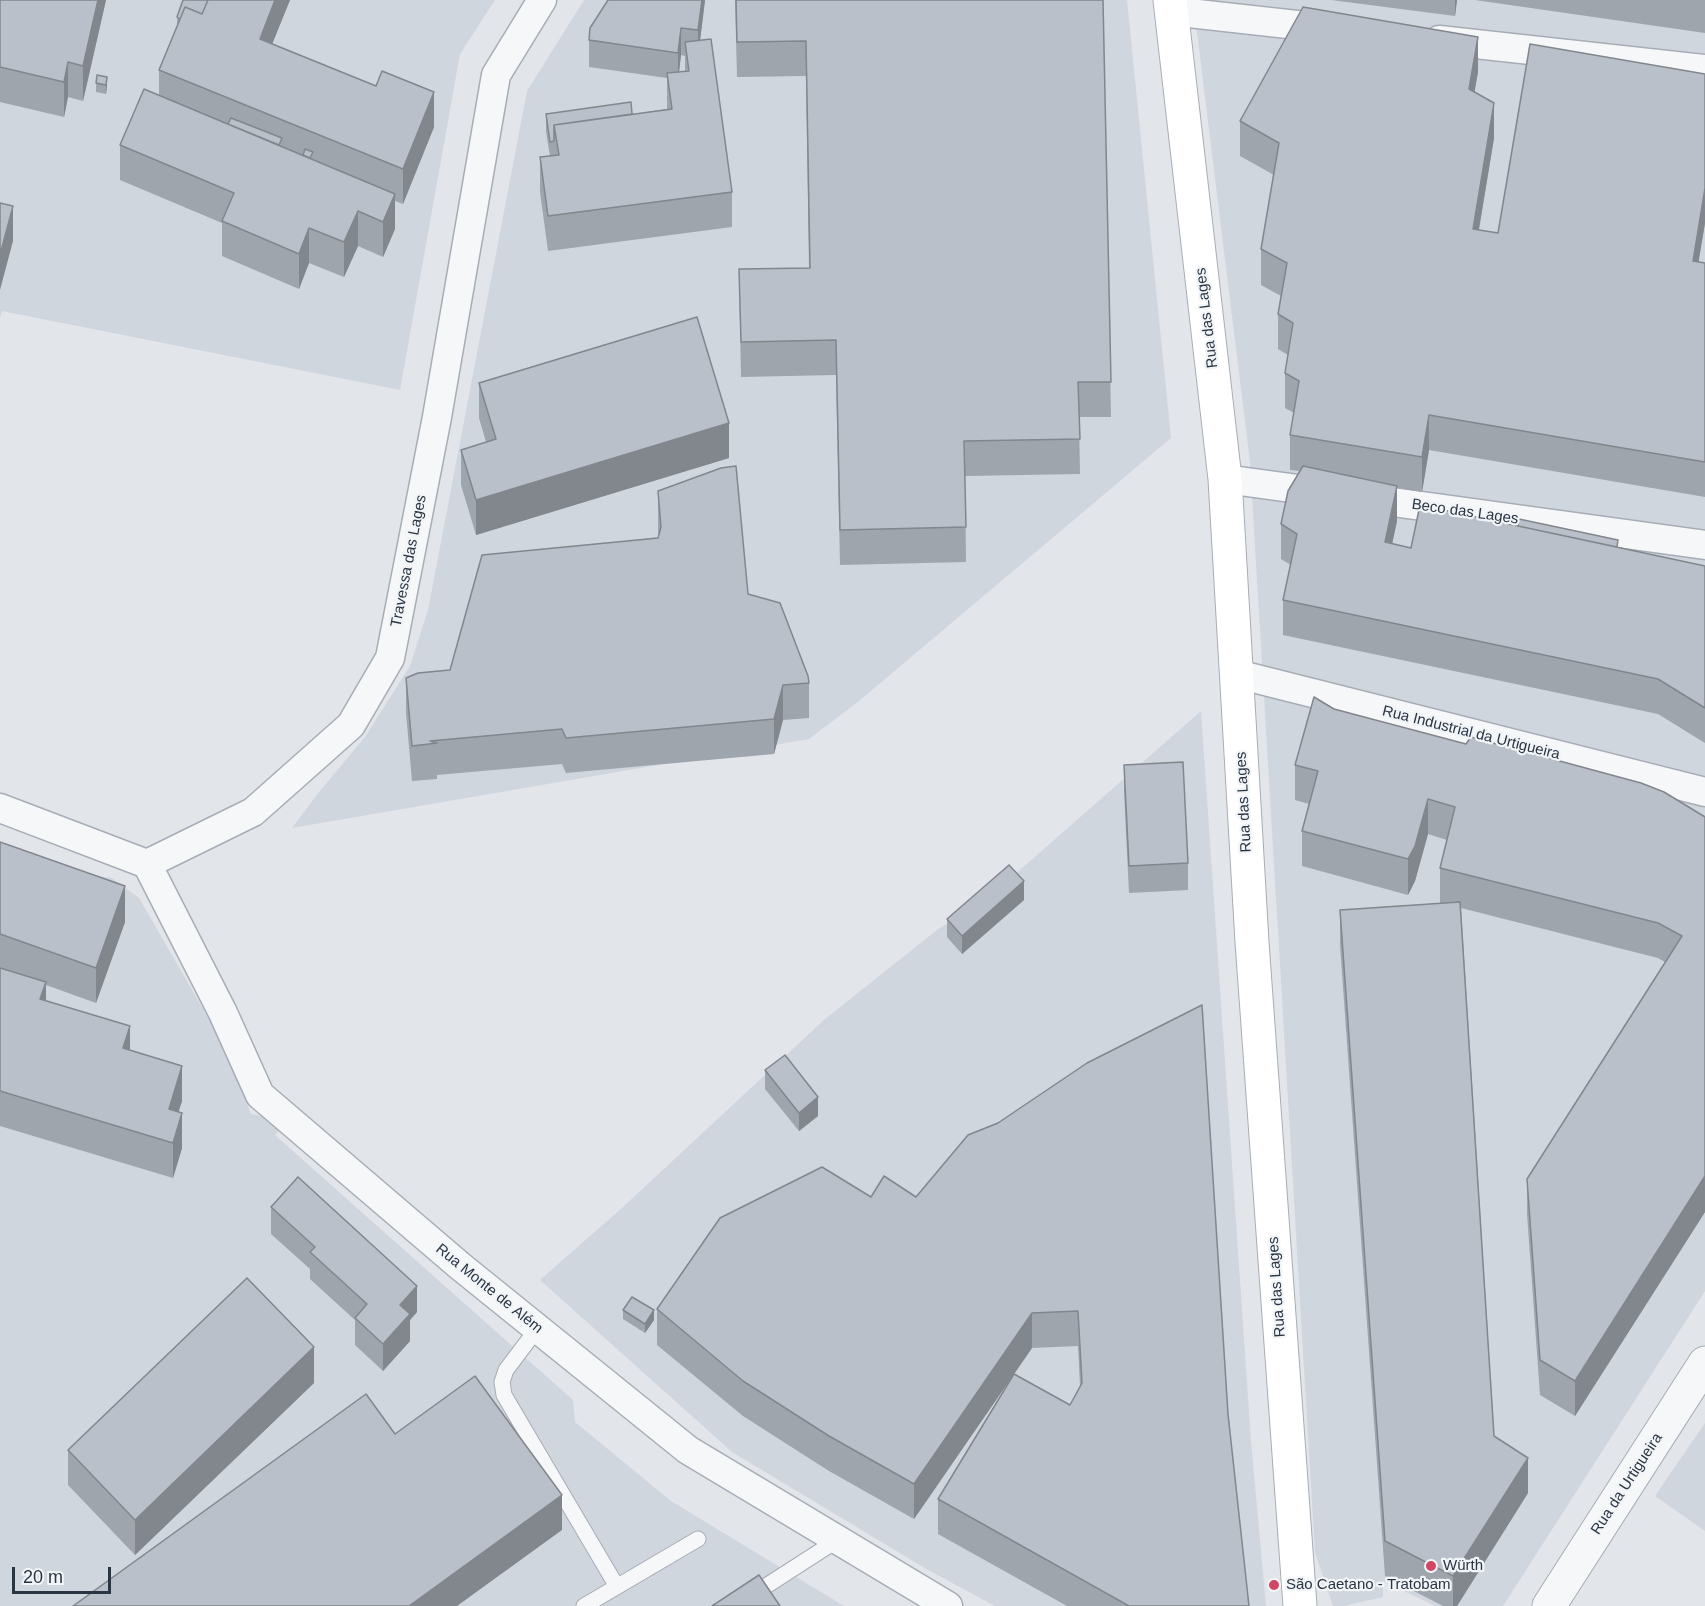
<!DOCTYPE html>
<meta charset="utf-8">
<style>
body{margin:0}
#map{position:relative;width:1705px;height:1606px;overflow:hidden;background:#e2e6eb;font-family:Helvetica,sans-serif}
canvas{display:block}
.scale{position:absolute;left:12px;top:1567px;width:99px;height:27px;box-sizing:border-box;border:3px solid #2a3544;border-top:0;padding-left:8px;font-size:18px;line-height:21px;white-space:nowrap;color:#2a3544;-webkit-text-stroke:4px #f2f5f8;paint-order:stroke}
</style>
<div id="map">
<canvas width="1705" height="1606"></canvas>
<div class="scale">20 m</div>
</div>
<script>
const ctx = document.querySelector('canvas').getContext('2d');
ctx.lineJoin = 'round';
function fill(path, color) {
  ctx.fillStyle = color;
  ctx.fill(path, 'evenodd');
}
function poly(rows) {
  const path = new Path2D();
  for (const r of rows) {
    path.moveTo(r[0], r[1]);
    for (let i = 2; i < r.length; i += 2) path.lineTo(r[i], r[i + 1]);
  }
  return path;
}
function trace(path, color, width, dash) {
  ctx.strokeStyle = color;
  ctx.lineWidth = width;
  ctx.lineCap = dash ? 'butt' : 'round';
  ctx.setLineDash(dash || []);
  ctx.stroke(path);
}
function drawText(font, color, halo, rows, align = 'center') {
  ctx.font = font + ' Helvetica,sans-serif';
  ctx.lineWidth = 4.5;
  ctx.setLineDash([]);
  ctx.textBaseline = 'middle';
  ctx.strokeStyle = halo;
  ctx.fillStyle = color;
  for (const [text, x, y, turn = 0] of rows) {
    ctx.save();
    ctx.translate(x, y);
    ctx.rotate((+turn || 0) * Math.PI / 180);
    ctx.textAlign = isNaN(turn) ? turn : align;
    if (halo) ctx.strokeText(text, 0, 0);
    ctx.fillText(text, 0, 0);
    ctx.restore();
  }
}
const built = poly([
 [0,0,495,0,460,54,400,390,2,311,0,318],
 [584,0,1127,0,1171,438,859,701,809,739,292,828,319,792,365,737,410,666,428,610,527,91],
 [1193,0,1705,0,1705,1291,1503,1606,1435,1606,1383,1581,1383,1597,1344,1606,1333,1606,1315,1553,1250,462],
 [1201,711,1251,1441,1266,1606,995,1606,928,1570,732,1452,540,1280,623,1207,825,1019,937,930,996,891],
 [0,849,53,871,112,878,139,898,224,1045,251,1114,271,1118,281,1128,275,1135,573,1400,575,1422,671,1501,844,1606,0,1606],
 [1705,1423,1705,1531,1655,1496]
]);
const service = poly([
 [537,1329,506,1370,502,1382,504,1395,616,1585],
 [584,1606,698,1539],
 [735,1606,839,1539]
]);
const minor = poly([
 [1171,11,1333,29],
 [1439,40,1705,69],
 [1225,479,1705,545],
 [1237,674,1705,792],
 [0,808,147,864,253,812,351,725,390,658,437,417,496,75,542,0],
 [147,864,223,1013,260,1095,460,1266,688,1450,948,1606]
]);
const tertiary = poly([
 [1549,1606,1705,1363]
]);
const secondary = poly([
 [1170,0,1225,479,1252,942,1300,1606]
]);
const wall = poly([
 [0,0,106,0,83,101,68,97,64,117,0,102],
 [183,0,290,0,272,44,434,127,403,204,395,201,395,229,383,257,358,246,344,277,309,263,299,289,222,256,222,223,120,180,120,145,159,95,159,70,177,27,177,17],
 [705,0,700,40,732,192,732,227,548,251,540,192,540,157,550,156,546,132,546,114,632,114,667,109,667,78,589,67,589,40],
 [681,55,685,56,685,71,679,72],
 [735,0,1103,0,1111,417,1079,417,1080,474,965,476,966,562,840,565,836,375,741,377,739,269,809,268,806,76,737,77],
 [1331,0,1457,0,1455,16],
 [1475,0,1705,0,1705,33],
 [1478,72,1474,92,1494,138,1479,230,1498,233,1705,74,1705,223,1698,262,1705,263,1705,497,1429,450,1422,492,1397,488,1397,521,1392,544,1411,548,1618,548,1705,566,1705,743,1658,714,1283,635,1283,600,1291,565,1281,559,1281,524,1300,471,1290,470,1290,435,1294,413,1285,408,1285,373,1288,355,1278,349,1278,314,1281,296,1261,285,1261,249,1274,175,1240,156,1240,121],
 [97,75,107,86,106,94,96,92,96,83],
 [479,383,729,458,476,535,461,485,461,450,486,442,479,418],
 [658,491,748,594,809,683,809,718,783,720,774,754,566,773,562,764,437,775,437,779,412,781,406,713,406,678,450,670,658,538],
 [1334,709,1705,817,1705,1212,1575,1416,1540,1395,1527,1214,1527,1179,1665,962,1658,958,1461,908,1494,1436,1528,1493,1457,1606,1443,1606,1385,1576,1340,945,1340,910,1442,903,1440,903,1440,868,1447,840,1428,834,1415,881,1408,895,1302,866,1302,831,1309,804,1295,800,1295,765],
 [1124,765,1188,863,1188,890,1129,893,1124,792],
 [0,842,125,922,96,1003,46,985,46,1001,130,1050,182,1101,178,1112,182,1148,173,1178,0,1126],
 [1024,900,962,954,947,937,947,919],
 [765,1070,818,1116,799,1131,765,1089],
 [884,1176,1228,1414,1249,1606,1067,1606,938,1534,938,1499,1013,1375,914,1519,829,1471,743,1416,657,1345,657,1309,871,1197],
 [1078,1346,1080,1386,1070,1405,1014,1374,1032,1348],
 [271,1207,417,1312,410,1320,410,1341,383,1371,355,1345,355,1320,310,1279,310,1269,271,1234],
 [623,1310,654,1320,645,1333,623,1319],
 [314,1383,135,1555,68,1485,68,1450]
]);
const shadedWall = poly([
 [98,0,106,0,83,101,83,66],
 [275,0,290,0,260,74,260,39],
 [702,0,705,0,698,57,698,30],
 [1455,0,1457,0,1455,16],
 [681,28,681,55,678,80,678,53],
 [1478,37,1478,72,1469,124,1469,89],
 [68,62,68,97,64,117,64,82],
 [107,77,107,86,106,94,106,85],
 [434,92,434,127,403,204,403,169],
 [1494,103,1494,138,1473,264,1473,229],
 [1705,188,1705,223,1693,296,1693,261],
 [395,194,395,229,383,257,383,222],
 [13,206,13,241,0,290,0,255],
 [358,211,358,246,344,277,344,242],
 [309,228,309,263,299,289,299,254],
 [1429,415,1429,450,1422,492,1422,457],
 [729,423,729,458,476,535,476,500],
 [1397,486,1397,521,1385,577,1385,542],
 [783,685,783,720,774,754,774,719],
 [1428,799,1428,834,1415,881,1408,895,1408,859],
 [1024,881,1024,900,962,954,962,936],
 [125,886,125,922,96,1003,96,968],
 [46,982,46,1017,40,999],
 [130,1026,130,1062,123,1048],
 [182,1066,182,1101,169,1142,169,1109],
 [818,1097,818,1116,799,1131,799,1113],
 [182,1113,182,1148,173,1178,173,1143],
 [1705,1176,1705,1212,1575,1416,1575,1381],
 [417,1286,417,1312,410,1320,410,1341,383,1371,383,1344,400,1305],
 [654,1310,654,1320,645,1333,645,1324],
 [1032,1313,1032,1348,914,1519,914,1484],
 [314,1347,314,1383,135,1555,135,1520],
 [1528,1458,1528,1493,1457,1606,1453,1606,1453,1576],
 [562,1495,562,1530,457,1606,409,1606]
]);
const building = poly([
 [0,0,98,0,83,66,68,62,64,82,0,67,0,0],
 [183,0,208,0,202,14,185,7,180,19,177,17,183,0],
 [208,0,275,0,260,39,376,86,382,71,434,92,403,169,159,70,185,7,202,14,208,0],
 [608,0,702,0,698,30,681,28,678,53,589,40,590,28,608,0],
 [736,0,1103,0,1111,382,1078,382,1080,439,964,441,966,527,840,530,836,340,741,342,739,269,810,268,806,41,737,42,736,0],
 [1303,7,1478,37,1469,89,1494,103,1473,229,1498,233,1530,44,1705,74,1705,188,1693,261,1705,263,1705,462,1429,415,1422,457,1290,435,1299,381,1285,373,1293,323,1278,314,1287,263,1261,249,1279,143,1240,121,1303,7],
 [711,39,732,192,548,216,540,157,559,155,554,125,672,109,667,73,689,71,685,42,711,39],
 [97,75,107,77,106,85,96,83,97,75],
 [144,89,395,194,383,222,358,211,344,242,309,228,299,254,222,221,234,193,120,145,144,89],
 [631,102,632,114,554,125,554,141,550,142,546,114,631,102],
 [231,118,282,138,279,145,228,124,231,118],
 [305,149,313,152,310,158,303,155,305,149],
 [0,203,13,206,0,255,0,203],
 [697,317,729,423,476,500,461,450,496,439,479,383,697,317],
 [736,466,748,594,780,603,808,676,809,683,783,685,774,719,566,738,562,729,430,741,437,743,412,746,406,678,418,673,450,670,482,555,658,538,661,527,658,491,721,468,736,466],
 [1303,466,1397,486,1385,542,1411,548,1420,505,1705,566,1705,708,1658,679,1283,600,1297,534,1281,524,1288,491,1303,466],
 [1519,519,1618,540,1617,547,1518,526,1519,519],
 [1314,697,1334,709,1466,744,1471,737,1641,783,1664,792,1705,817,1705,1176,1575,1381,1540,1360,1527,1179,1682,936,1658,923,1440,868,1455,807,1428,799,1415,846,1408,859,1302,831,1318,771,1295,765,1314,697],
 [1183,762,1188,863,1129,866,1124,765,1183,762],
 [0,842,125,886,96,968,0,934,0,842],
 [1009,865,1024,881,962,936,947,919,1009,865],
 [1460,902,1494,1436,1528,1458,1453,1576,1385,1541,1340,910,1460,902],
 [0,968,46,982,40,999,130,1026,123,1048,182,1066,169,1109,182,1113,173,1143,0,1091,0,968],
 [1202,1005,1228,1414,1249,1606,1129,1606,938,1499,1014,1374,1070,1405,1082,1383,1078,1311,1032,1313,914,1484,829,1436,743,1381,657,1309,720,1218,822,1167,871,1197,884,1176,916,1197,968,1135,998,1123,1087,1063,1202,1005],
 [785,1055,818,1097,799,1113,765,1070,785,1055],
 [298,1177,417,1286,400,1305,410,1314,383,1344,355,1318,367,1304,310,1252,315,1247,271,1207,298,1177],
 [247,1278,314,1347,135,1520,68,1450,247,1278],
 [632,1297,654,1310,645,1324,623,1310,632,1297],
 [475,1376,562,1495,409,1606,73,1606,366,1394,395,1434,475,1376],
 [759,1575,780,1606,712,1606,759,1575]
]);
const markers = [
 [1431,1566,6,"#d24665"],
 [1274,1585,6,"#d24665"]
];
const streetNames = [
 ["Rua das Lages",1207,318,-97],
 ["Beco das Lages",1465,512,8],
 ["Travessa das Lages",409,561,-79],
 ["Rua Industrial da Urtigueira",1471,733,14],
 ["Rua das Lages",1244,802,-93],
 ["Rua das Lages",1277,1287,-94],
 ["Rua Monte de Além",489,1289,39],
 ["Rua da Urtigueira",1627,1484,-57]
];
const poiNames = [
 ["Würth",1443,1566],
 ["São Caetano - Tratobam",1286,1585]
];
fill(built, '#d0d6dd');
trace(service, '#a7adb6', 17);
trace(minor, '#a7adb6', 31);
trace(tertiary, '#a7adb6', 35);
trace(secondary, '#a7adb6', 35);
trace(service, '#f5f7f9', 15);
trace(minor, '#f5f7f9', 28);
trace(tertiary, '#f5f7f9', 33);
trace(secondary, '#fff', 33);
fill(wall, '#9fa5ad');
fill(shadedWall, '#82868d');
fill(building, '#b9c0c9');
trace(building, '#82868d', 1.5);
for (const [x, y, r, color] of markers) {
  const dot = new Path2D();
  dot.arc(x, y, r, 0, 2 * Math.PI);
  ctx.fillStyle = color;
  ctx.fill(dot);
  trace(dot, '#f2f5f8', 2);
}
drawText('15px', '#2a3544', '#f2f5f8', streetNames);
drawText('15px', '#2a3544', '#f2f5f8', poiNames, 'left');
</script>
